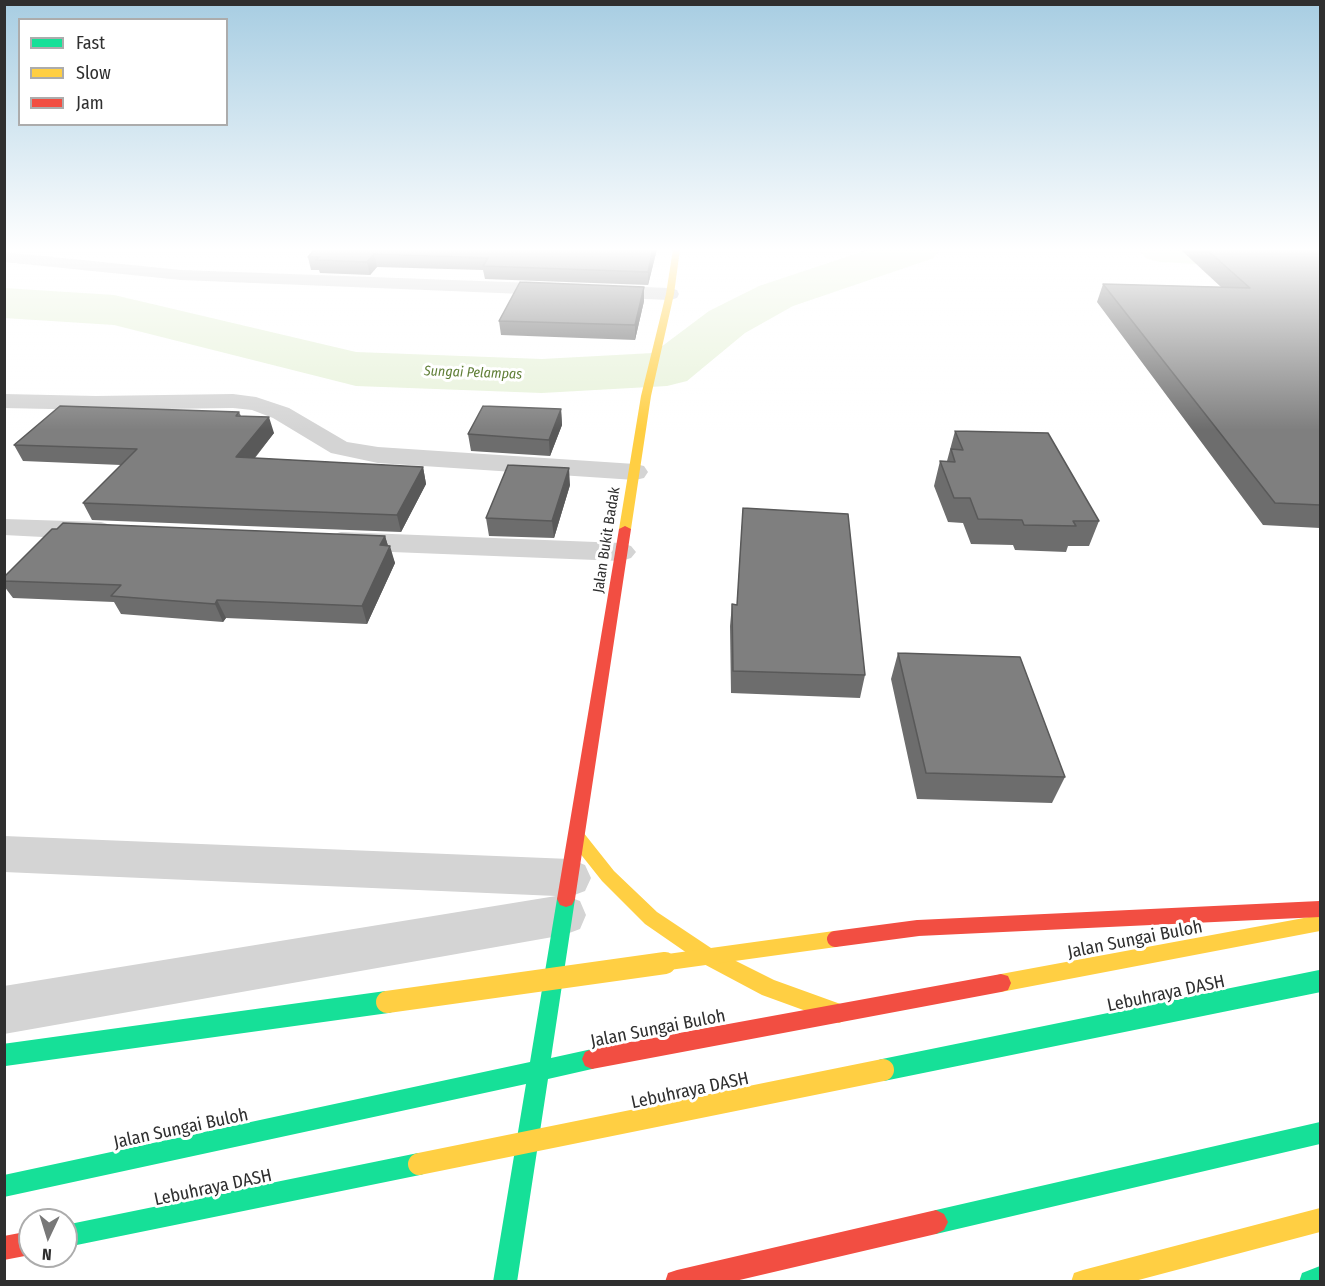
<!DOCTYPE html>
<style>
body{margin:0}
#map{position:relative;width:1325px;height:1286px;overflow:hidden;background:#fff;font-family:"Fira Sans Condensed",sans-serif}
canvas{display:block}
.frame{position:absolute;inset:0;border:6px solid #2f2f2f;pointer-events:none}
.legend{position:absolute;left:18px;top:18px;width:210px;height:108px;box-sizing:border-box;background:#fff;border:2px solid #acacac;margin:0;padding:8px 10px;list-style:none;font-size:18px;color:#2f2f2f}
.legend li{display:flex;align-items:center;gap:12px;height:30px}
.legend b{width:30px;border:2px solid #acacac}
.north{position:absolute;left:18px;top:1208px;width:60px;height:60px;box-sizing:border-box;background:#fff;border:2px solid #acacac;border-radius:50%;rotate:184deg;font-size:16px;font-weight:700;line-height:24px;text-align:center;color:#2f2f2f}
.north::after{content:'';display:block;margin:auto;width:21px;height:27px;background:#787878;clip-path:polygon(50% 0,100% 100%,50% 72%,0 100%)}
</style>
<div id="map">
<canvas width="1325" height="1286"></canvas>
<div class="frame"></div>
<ul class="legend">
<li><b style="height:8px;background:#16e098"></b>Fast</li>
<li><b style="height:8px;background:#ffcf43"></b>Slow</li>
<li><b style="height:8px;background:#f24e42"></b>Jam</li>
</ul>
<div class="north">N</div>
</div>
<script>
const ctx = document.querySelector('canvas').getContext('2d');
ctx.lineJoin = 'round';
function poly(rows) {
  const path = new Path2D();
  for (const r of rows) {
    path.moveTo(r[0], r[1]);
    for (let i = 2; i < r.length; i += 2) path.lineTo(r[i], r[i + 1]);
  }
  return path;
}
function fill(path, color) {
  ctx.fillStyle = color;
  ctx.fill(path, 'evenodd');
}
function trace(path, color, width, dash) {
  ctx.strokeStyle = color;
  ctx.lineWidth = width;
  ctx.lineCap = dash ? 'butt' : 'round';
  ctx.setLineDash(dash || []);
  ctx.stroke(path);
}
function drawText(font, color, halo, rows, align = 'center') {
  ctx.font = font + ' "Fira Sans Condensed",sans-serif';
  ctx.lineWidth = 6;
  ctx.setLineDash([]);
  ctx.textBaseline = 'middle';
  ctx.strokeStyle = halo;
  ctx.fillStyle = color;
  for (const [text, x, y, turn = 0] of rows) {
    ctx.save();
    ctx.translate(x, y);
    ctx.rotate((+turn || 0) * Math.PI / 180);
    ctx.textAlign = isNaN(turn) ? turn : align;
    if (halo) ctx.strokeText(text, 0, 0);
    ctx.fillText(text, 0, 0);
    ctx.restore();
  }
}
const river = poly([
 [870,249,940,249,934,258,793,306,745,333,687,381,667,386,542,393,356,386,114,325,4,318,4,288,114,295,356,352,542,359,653,353,709,311,759,286,870,249],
 [1139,249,1320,249,1320,270,1160,262,1145,258,1139,249]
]);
const street = poly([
 [4,252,181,270,670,288,677,290,679,294,677,298,670,300,181,280,4,262,4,252],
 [4,394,96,396,233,394,256,397,289,408,347,442,378,447,635,464,644,466,648,472,644,478,635,480,378,463,331,453,273,418,252,410,233,408,96,410,4,408,4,394],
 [4,519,101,522,111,525,115,531,111,537,101,540,4,535,4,519],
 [341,532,621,543,631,546,636,552,631,558,621,561,341,550,331,547,327,541,331,535,341,532],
 [4,836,570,859,585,865,591,878,585,891,569,897,580,901,586,915,580,929,564,935,4,1034,4,986,556,896,4,872,4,836]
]);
const fast = poly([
 [566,891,572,893,575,899,551,1058,592,1049,599,1052,602,1059,599,1066,592,1069,548,1079,517,1282,493,1282,526,1084,4,1197,4,1175,530,1062,557,899,560,893,566,891],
 [1320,1122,1320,1144,936,1234,928,1230,924,1222,928,1214,936,1210,1320,1122],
 [1320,1266,1320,1282,1299,1282,1302,1273,1320,1266]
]);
const slow = poly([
 [673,249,680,249,674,294,651,396,631,529,625,532,619,529,641,396,666,294,673,249],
 [577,830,583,832,614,871,657,912,714,950,774,980,846,1006,849,1013,846,1020,839,1023,762,995,700,962,645,924,602,881,571,842,569,837,571,832,577,830],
 [1320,915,1320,931,1001,992,994,990,991,983,994,976,1001,974,1320,915],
 [1320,1208,1320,1232,1131,1282,1071,1282,1074,1273,1083,1270,1320,1208]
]);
const jam = poly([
 [625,526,631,529,575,899,572,905,566,907,560,905,557,899,619,529,625,526],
 [1001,974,1008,976,1011,983,1008,990,1001,992,592,1069,585,1066,582,1059,585,1052,592,1049,1001,974],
 [936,1210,944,1214,948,1222,944,1230,936,1234,731,1282,665,1282,668,1273,677,1270,936,1210],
 [30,1231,30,1255,4,1260,4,1236,30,1231]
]);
const fastBridge = poly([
 [4,1055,387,1002],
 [883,1070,1320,981],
 [66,1236,419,1164]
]);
const slowBridgeFar1 = poly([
 [654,964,835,939]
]);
const slowBridge = poly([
 [387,1002,665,963],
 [419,1164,883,1070]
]);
const jamBridge = poly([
 [835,939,918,928,1320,909]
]);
const wall = poly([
 [315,249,657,249,648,285,485,279,483,270,377,267,370,275,320,273,319,270,311,270,308,257],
 [1180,249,1320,249,1320,528,1263,525,1097,302,1103,284,1221,287],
 [644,287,644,301,635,340,501,335,499,321],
 [561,409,562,425,550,456,471,451,468,434],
 [239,412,241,416,274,433,255,458,423,467,426,484,401,532,92,520,83,503,121,465,23,461,14,445],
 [955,431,1099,521,1089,546,1068,546,1066,552,1015,550,1013,545,971,544,963,523,948,522,934,486,940,461,947,461],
 [570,485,554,538,489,536,486,518],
 [743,508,865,675,860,698,731,693,730,626,732,604,737,604],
 [385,536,388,546,395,563,367,624,226,618,223,622,121,614,114,602,13,598,4,586,4,577],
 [898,653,1065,777,1052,803,917,799,891,679]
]);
const shadedWall = poly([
 [653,249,657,249,648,285,648,272],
 [374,254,377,267,370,275,367,262],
 [644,287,644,301,635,340,635,325],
 [561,409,562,425,550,456,549,440],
 [269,417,274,433,242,473,236,457],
 [423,467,426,484,401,532,397,515],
 [569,468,570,485,554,538,552,521],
 [385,536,389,549,390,546,395,563,367,624,362,606,380,545],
 [217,600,226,618,223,622,215,604]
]);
const building = poly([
 [315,249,653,249,648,272,483,266,488,258,374,254,367,262,316,260,319,257,308,257,315,249],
 [1206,249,1320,249,1320,505,1275,503,1103,284,1250,288,1206,249],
 [520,282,644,287,635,325,499,321,520,282],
 [60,406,239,412,236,416,269,417,236,457,423,467,397,515,83,503,137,449,14,445,60,406],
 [483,406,561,409,549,440,468,434,483,406],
 [955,431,1048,433,1099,521,1073,521,1076,526,1024,525,1022,520,978,519,970,498,954,498,940,461,955,462,951,449,963,450,955,431],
 [508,465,569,468,552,521,486,518,508,465],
 [743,508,848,514,865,675,733,671,732,604,737,605,743,508],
 [63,523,385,536,380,545,390,546,362,606,217,600,215,604,111,596,121,585,4,581,4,577,52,529,57,529,63,523],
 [898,653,1020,657,1065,777,926,773,898,653]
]);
const farWaternames = [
 ["Sungai Pelampas",473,373,2]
];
const streetNames = [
 ["Jalan Bukit Badak",607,540,-81]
];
const nearStreetnames = [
 ["Jalan Sungai Buloh",1135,940,-11],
 ["Lebuhraya DASH",1166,994,-12],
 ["Jalan Sungai Buloh",658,1029,-11],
 ["Lebuhraya DASH",690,1091,-12],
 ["Jalan Sungai Buloh",181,1129,-12],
 ["Lebuhraya DASH",213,1188,-12]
];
fill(river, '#e7f2d9');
fill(street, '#d4d4d4');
fill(fast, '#16e098');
fill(slow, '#ffcf43');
fill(jam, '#f24e42');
trace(fastBridge, '#16e098', 22);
trace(slowBridgeFar1, '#ffcf43', 16);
trace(slowBridge, '#ffcf43', 22);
trace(jamBridge, '#f24e42', 16);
fill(wall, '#6d6d6d');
fill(shadedWall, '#595959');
fill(building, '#7f7f7f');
trace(building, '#595959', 1.5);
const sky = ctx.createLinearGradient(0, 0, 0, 430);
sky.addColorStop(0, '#a7cde2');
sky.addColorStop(0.58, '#fff');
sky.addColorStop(1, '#ffffff00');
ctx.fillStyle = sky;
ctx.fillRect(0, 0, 1325, 430);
drawText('italic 14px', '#5f7e36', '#fff', farWaternames);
drawText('15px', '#2f2f2f', '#fff', streetNames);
drawText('18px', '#2f2f2f', '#fff', nearStreetnames);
</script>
